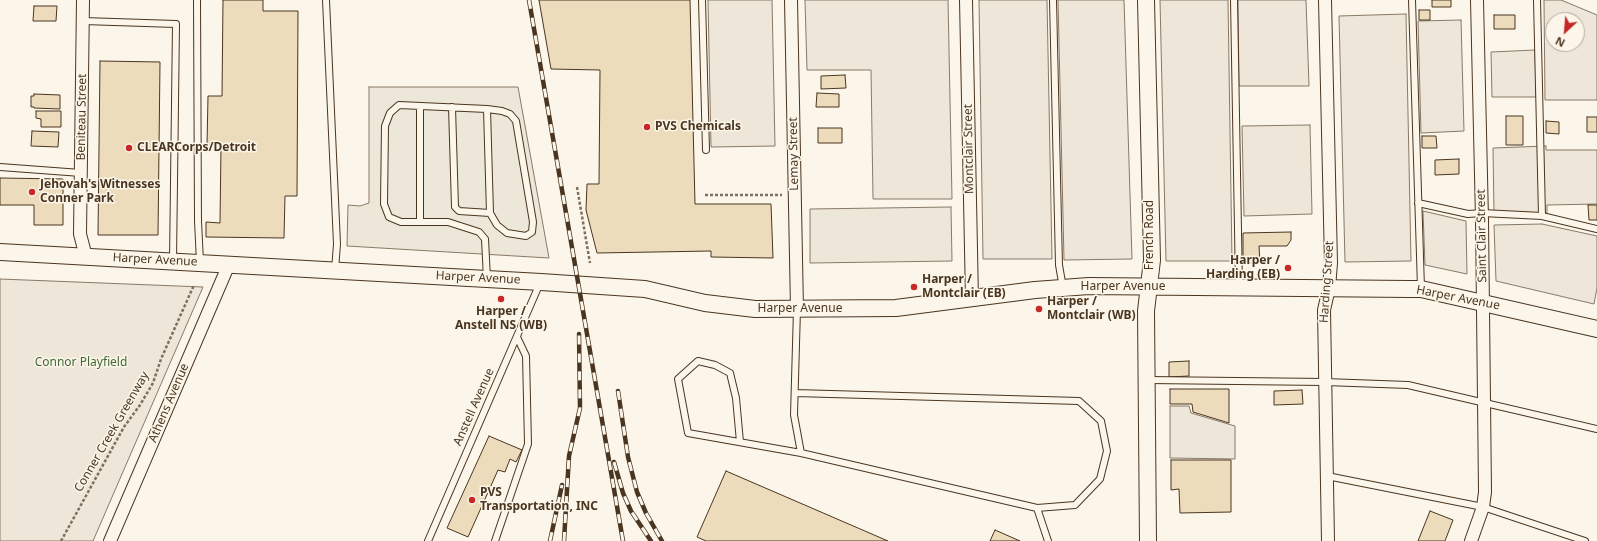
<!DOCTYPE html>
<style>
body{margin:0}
#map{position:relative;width:1597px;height:541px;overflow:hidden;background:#fbf6e9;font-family:"Noto Sans",sans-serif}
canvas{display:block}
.north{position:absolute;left:1545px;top:12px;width:40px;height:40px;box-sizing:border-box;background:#fbf6e9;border:1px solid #b4a999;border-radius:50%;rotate:206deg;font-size:11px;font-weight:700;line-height:16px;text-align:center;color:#4a3520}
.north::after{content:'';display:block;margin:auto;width:14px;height:18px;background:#c62828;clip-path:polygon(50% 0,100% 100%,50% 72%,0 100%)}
</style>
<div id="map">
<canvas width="1597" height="541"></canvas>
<div class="north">N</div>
</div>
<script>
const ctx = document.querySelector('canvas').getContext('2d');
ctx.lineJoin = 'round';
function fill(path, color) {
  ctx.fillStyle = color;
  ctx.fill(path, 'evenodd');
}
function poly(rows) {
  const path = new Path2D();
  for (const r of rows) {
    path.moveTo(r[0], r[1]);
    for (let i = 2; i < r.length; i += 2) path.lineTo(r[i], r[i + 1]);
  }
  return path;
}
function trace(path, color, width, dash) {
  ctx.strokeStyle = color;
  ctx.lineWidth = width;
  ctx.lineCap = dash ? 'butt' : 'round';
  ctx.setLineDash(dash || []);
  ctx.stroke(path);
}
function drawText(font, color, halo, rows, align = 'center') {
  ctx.font = font + ' "Noto Sans",sans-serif';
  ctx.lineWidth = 3;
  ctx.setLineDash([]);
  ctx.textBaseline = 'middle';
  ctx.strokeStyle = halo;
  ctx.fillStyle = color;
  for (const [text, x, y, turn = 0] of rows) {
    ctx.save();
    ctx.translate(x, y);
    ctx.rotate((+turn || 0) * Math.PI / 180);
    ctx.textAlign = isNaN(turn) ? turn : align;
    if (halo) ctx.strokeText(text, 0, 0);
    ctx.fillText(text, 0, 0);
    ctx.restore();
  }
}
const green = poly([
 [708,0,772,0,775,146,711,147,708,0],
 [805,0,948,0,952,199,873,199,871,70,807,70,805,0],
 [979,0,1047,0,1052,259,983,259,979,0],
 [1058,0,1124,0,1132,259,1064,260,1058,0],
 [1160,0,1228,0,1232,261,1166,261,1160,0],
 [1238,0,1306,0,1309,86,1239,86,1238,0],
 [1544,0,1561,0,1597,15,1597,100,1545,100,1544,0],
 [1553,20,1577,20,1577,44,1553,44,1553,20],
 [1406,14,1411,261,1345,262,1339,16,1406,14],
 [1461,20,1464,131,1421,133,1418,21,1461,20],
 [1535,50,1536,97,1492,97,1491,52,1535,50],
 [1310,125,1312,214,1244,216,1242,126,1310,125],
 [1546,146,1546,150,1597,150,1597,204,1547,205,1547,213,1494,213,1493,148,1546,146],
 [1423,211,1466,221,1467,274,1425,265,1423,211],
 [1542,224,1597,236,1597,288,1594,304,1496,281,1494,225,1542,224],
 [0,279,203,287,93,541,0,541,0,279]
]);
const parking = poly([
 [369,87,518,87,549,258,347,246,348,205,360,206,369,203,369,87],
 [951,207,952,261,810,263,810,209,951,207],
 [1170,406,1189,406,1191,413,1235,426,1235,459,1170,458,1170,406]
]);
const building = poly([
 [223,0,263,0,263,11,298,11,297,196,285,196,284,238,206,237,206,222,220,223,221,145,207,145,208,96,222,96,223,0],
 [539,0,690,0,695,204,771,204,773,258,711,257,711,251,597,253,586,210,587,184,599,184,600,70,551,69,539,0],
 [1432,0,1451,0,1451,7,1432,7,1432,0],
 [34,6,57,6,56,21,33,21,34,6],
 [1419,10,1430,10,1430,20,1419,20,1419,10],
 [1494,15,1515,15,1515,29,1494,29,1494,15],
 [100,61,160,62,158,235,98,235,100,61],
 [845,75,846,88,821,89,821,76,845,75],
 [817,93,839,94,839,107,816,107,817,93],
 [34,94,60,95,60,109,34,108,34,107,31,107,31,96,34,96,34,94],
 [36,111,61,111,61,127,41,127,41,119,36,118,36,111],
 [1506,116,1523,116,1523,145,1506,145,1506,116],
 [1587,117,1597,117,1597,132,1587,132,1587,117],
 [1546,121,1559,122,1559,134,1546,133,1546,121],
 [818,128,842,128,842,143,818,143,818,128],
 [32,131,59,132,58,147,31,146,32,131],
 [1422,136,1436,136,1437,148,1422,148,1422,136],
 [1459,159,1459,174,1435,175,1435,160,1459,159],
 [0,178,63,179,63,225,34,225,34,205,0,205,0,178],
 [1588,205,1597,205,1597,220,1589,220,1588,205],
 [1291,232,1291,240,1287,246,1259,246,1260,263,1243,263,1243,233,1291,232],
 [1189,361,1189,376,1169,377,1169,362,1189,361],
 [1170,389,1229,389,1229,423,1193,412,1192,404,1170,404,1170,389],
 [1302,390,1303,404,1274,405,1274,391,1302,390],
 [489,436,522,450,516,462,510,459,505,472,498,470,468,537,447,528,489,436],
 [1171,460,1231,460,1231,512,1180,513,1179,489,1171,490,1171,460],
 [726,471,888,541,706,541,697,537,726,471],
 [1430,511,1453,520,1445,541,1418,541,1430,511],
 [995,530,1020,541,990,541,995,530]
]);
const path = poly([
 [577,187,590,263],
 [705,195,782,195],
 [61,541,124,427,140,405,153,383,161,359,194,285]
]);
const lane = poly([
 [197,0,198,221,200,262],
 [326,0,337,244,335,270],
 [702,0,706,150],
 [1053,0,1059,265,1063,288],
 [1234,0,1239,287],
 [1412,0,1421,288],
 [1537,0,1542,216],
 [83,21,176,24,173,261],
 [420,106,420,222],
 [452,107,455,207,459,211,490,213],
 [0,167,81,173],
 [1418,203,1468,214,1482,213,1542,216,1597,229],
 [487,279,485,239,479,232,448,222,401,222,389,217,384,204,385,126,390,113,399,105,487,109,502,111,510,114,516,121,533,222,532,232,526,236,507,233,497,225,490,213,487,109],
 [797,309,794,415,801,453,1037,508,1048,541],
 [1148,380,1325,382,1408,385,1597,429],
 [795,393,1079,401,1101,421,1107,451,1100,479,1075,505,1037,508],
 [740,442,736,398,730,373,715,365,698,361,678,379,688,433,801,453],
 [1327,476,1483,507,1585,541],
 [428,541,540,283],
 [495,541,528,444,526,356,517,337]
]);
const street = poly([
 [83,0,80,234,86,257],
 [791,0,797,309],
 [966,0,972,299],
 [1325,0,1331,263,1329,288,1324,310,1328,541],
 [110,541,229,264],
 [1471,541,1483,507,1485,492,1482,219,1477,0]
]);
const secondary = poly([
 [1146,0,1152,260,1146,311,1148,541],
 [0,252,541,282,645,289,705,303,755,309,896,308,1035,290,1089,286,1410,289,1421,289,1483,303,1597,329]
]);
const rail = poly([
 [529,0,623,541],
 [618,391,628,457,637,492,646,513,662,541],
 [614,462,623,493,631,511,651,541],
 [550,541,562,485],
 [564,541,569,456,580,408,579,334]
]);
const markers = [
 [647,127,4,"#c62828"],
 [129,148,4,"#c62828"],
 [32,192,4,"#c62828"],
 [1288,268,4,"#c62828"],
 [914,287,4,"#c62828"],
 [501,299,4,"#c62828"],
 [1039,309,4,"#c62828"],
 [472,500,4,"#c62828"]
];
const streetNames = [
 ["Beniteau Street",82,117,-89],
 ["Montclair Street",969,149,-91],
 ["Lemay Street",794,154,-91],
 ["French Road",1150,235,-90],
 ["Saint Clair Street",1482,236,-91],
 ["Harper Avenue",155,260,3],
 ["Harper Avenue",478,278,3],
 ["Harding Street",1327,282,-86],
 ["Harper Avenue",1123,287],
 ["Harper Avenue",1458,298,11],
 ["Harper Avenue",800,309],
 ["Athens Avenue",169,403,-67],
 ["Anstell Avenue",474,407,-66],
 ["Conner Creek Greenway",112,432,-60]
];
const poiNames = [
 ["PVS Chemicals",655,127],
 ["CLEARCorps/Detroit",137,148],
 ["Jehovah's Witnesses",40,185],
 ["Conner Park",40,199],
 ["Harper /",1280,261,"right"],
 ["Harding (EB)",1280,275,"right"],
 ["Harper /",922,280],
 ["Montclair (EB)",922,294],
 ["Harper /",1047,302],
 ["Montclair (WB)",1047,316],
 ["Harper /",501,312,"center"],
 ["Anstell NS (WB)",501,326,"center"],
 ["PVS",480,493],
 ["Transportation, INC",480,507]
];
const parkNames = [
 ["Connor Playfield",81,363]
];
fill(green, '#ede6d9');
trace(green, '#887966', 1);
fill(parking, '#ede7d9');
trace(parking, '#887966', 1);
fill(building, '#ecdcbc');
trace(building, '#4a3520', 1);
trace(lane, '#4a3520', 8);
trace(street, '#4a3520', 14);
trace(secondary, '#4a3520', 18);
trace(path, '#7f6f5c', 2.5, [3, 2]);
trace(lane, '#fbf6e9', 6);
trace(street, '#fbf6e9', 12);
trace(secondary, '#fbf6e9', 16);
trace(rail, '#4a3520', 4.5);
trace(rail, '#fbf6e9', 3, [9]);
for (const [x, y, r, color] of markers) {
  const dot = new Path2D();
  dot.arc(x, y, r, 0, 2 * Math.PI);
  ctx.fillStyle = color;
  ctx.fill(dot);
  trace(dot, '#fbf6e9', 1.5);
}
drawText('12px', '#4a3520', '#fbf6e9', streetNames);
drawText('bold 12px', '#4a3520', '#fbf6e9', poiNames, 'left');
drawText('12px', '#436837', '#fbf6e9', parkNames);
</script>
